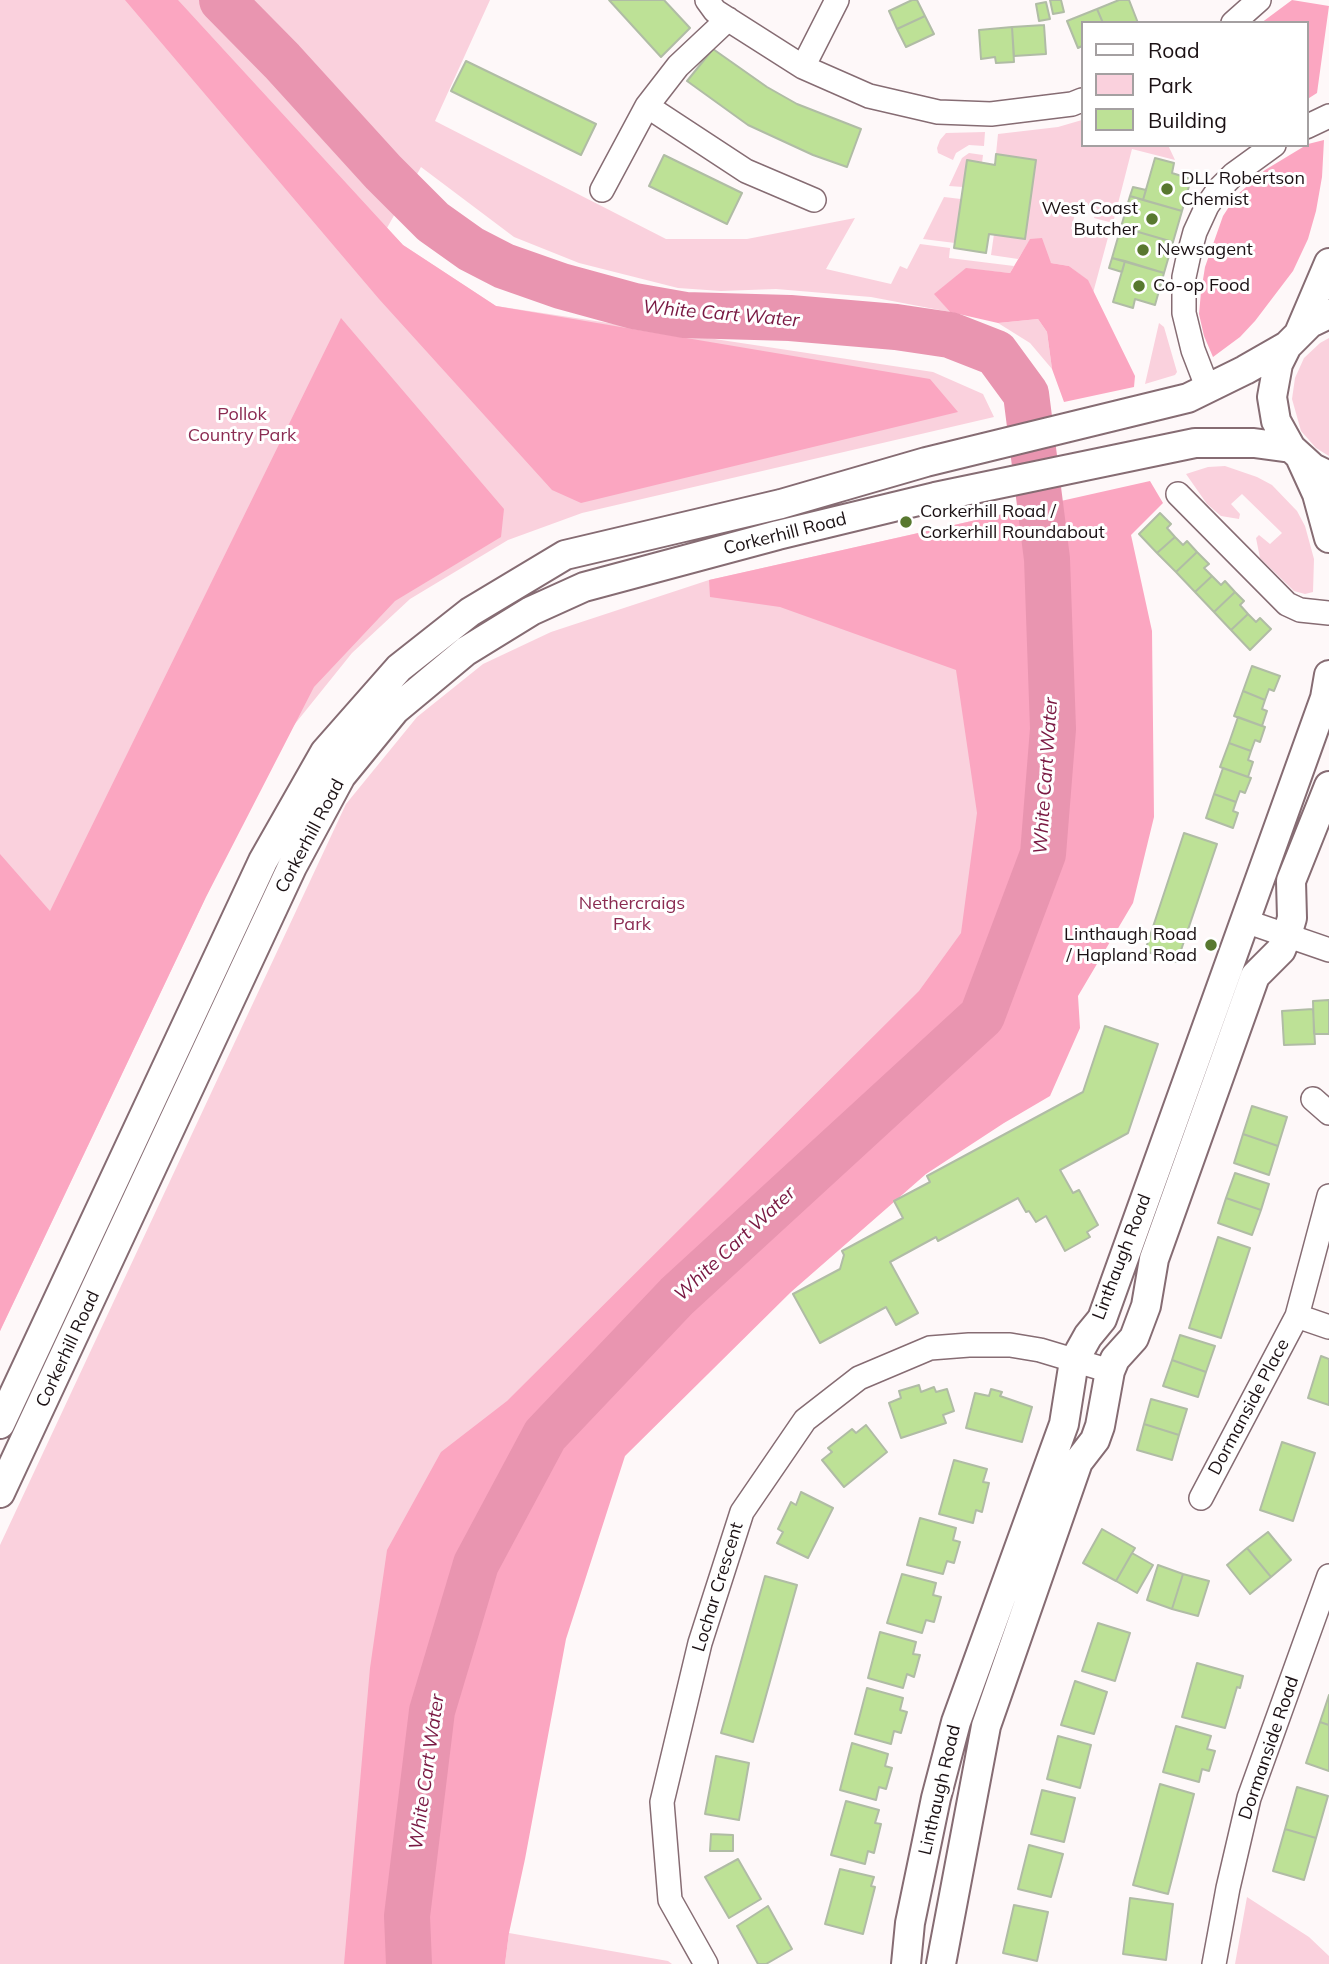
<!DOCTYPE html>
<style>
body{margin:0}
#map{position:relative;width:1329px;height:1964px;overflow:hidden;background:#fef8f9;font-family:Mulish,sans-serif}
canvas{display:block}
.legend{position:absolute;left:1081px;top:21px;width:228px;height:126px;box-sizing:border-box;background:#fff;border:2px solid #a4a0a1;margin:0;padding:9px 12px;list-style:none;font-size:21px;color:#1b1114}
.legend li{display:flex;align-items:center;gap:14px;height:35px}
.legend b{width:35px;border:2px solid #a4a0a1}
</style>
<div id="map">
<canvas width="1329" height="1964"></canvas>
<ul class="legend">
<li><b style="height:9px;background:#fff"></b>Road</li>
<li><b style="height:19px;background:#fad1dd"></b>Park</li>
<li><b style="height:19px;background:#bde196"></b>Building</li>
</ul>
</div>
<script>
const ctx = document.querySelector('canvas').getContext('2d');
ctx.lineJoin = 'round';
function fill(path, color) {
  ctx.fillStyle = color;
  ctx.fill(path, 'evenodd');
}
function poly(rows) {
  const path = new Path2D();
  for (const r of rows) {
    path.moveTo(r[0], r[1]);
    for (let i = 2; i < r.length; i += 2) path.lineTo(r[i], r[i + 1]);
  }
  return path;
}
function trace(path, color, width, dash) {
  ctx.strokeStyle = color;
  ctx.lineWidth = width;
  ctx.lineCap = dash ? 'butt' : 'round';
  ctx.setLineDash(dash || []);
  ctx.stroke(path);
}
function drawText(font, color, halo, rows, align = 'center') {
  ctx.font = font + ' Mulish,sans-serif';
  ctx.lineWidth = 6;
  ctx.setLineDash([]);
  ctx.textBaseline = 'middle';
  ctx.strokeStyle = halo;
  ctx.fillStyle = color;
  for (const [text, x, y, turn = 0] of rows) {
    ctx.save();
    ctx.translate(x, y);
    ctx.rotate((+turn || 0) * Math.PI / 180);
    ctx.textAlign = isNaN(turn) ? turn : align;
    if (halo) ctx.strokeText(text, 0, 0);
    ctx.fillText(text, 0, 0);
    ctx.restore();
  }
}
const green = poly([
 [0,0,490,0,435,121,666,239,747,239,855,218,826,269,891,284,900,266,907,269,920,244,950,248,949,258,1014,266,1010,273,966,269,935,294,950,312,871,297,776,289,721,291,678,288,579,263,514,237,421,167,387,228,403,245,496,306,933,372,983,394,994,417,582,513,508,540,410,599,352,653,278,745,0,1331],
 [1082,120,1082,145,1168,145,1175,160,1132,149,1113,223,1094,218,1097,208,1078,203,1071,229,1089,235,1093,225,1110,230,1093,293,1087,280,1069,266,1051,263,1030,240,1018,259,991,255,994,234,1025,239,1036,160,996,154,998,134,1058,127],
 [985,132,984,146,969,145,956,153,953,160,938,153,937,148,940,140,946,133],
 [969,153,983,155,982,163,967,161,963,187,949,186,962,158],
 [944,197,961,199,955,243,923,239],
 [1038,319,1047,332,1052,369,1030,343,998,323],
 [1159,323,1164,327,1177,372,1175,375,1145,384],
 [1329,338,1329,456,1316,448,1301,431,1292,399,1295,378,1304,358,1320,343],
 [1225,466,1257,477,1272,485,1297,511,1305,526,1314,559,1313,592,1305,594,1294,591,1260,558,1256,538,1259,535,1270,544,1282,533,1242,494,1231,504,1240,514,1239,519,1221,516,1207,504,1186,474,1208,467],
 [1025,509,1023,873,710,1233,388,1964,0,1964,0,1545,346,804,417,717,483,664,551,632,709,580],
 [1247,1897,1309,1937,1329,1956,1329,1964,1235,1964],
 [509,1933,668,1961,672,1964,505,1964]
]);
const forest = poly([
 [125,0,178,0,403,245,496,306,930,379,958,412,581,503,552,490,379,299],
 [1292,0,1329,6,1317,93,1306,100,1306,23,1261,23],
 [1324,140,1322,177,1316,211,1308,239,1293,271,1255,321,1240,337,1213,357,1204,336,1199,314,1201,292,1205,267,1223,216,1236,196,1265,170,1308,144],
 [1042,238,1051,263,1069,266,1088,280,1135,376,1134,387,1064,402,1052,369,1047,332,1038,319,998,323,950,312,934,294,966,268,1010,273,1030,239],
 [341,318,504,509,501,537,395,601,314,687,206,897,0,1331,0,854,50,911],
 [1150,481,1163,503,1131,535,1152,631,1154,817,1133,903,1078,996,1080,1028,1050,1096,1004,1123,926,1174,791,1292,625,1456,566,1639,525,1859,509,1933,505,1964,344,1964,370,1668,387,1550,441,1452,507,1401,919,991,961,933,977,813,956,670,780,607,710,597,709,580]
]);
const river = poly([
 [222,0,282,61,383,172,433,222,471,249,504,266,561,286,634,306,685,315,790,318,896,327,950,335,996,353,1026,394,1047,559,1053,729,1043,854,982,1016,677,1296,545,1435,476,1564,432,1711,407,1916,409,1964]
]);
const building = poly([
 [609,0,664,0,690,28,661,57,609,0],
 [912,0,917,0,925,16,897,29,889,11,912,0],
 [1050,0,1061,0,1064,12,1053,14,1050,0],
 [1119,0,1129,0,1138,23,1103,23,1097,9,1119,0],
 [1046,2,1050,19,1039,21,1036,4,1046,2],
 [1097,9,1103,23,1082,23,1082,46,1078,48,1067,21,1097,9],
 [925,16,934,34,906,47,897,29,925,16],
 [1044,25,1046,54,1014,56,1012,27,1044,25],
 [1012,27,1014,62,996,63,995,57,981,59,979,30,1012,27],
 [713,49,767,87,797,104,861,129,847,167,813,155,748,125,687,81,713,49],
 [466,61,596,124,581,155,451,91,466,61],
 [996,154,1036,160,1025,239,989,234,986,253,954,248,967,160,995,165,996,154],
 [664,155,742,193,727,224,649,186,664,155],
 [1155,158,1174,163,1172,173,1191,179,1182,211,1143,200,1155,158],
 [1133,187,1146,190,1143,200,1130,196,1133,187],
 [1130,196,1182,211,1173,242,1121,227,1130,196],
 [1121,227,1173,242,1164,273,1112,258,1121,227],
 [1112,258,1125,261,1122,272,1109,268,1112,258],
 [1125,261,1164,273,1155,305,1135,299,1133,308,1113,302,1125,261],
 [1160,513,1171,524,1167,528,1175,537,1157,553,1139,534,1160,513],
 [1175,537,1183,545,1187,541,1197,552,1176,572,1157,553,1175,537],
 [1197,552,1209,564,1204,568,1212,576,1195,592,1176,572,1197,552],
 [1212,576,1221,585,1225,581,1235,592,1214,612,1195,592,1212,576],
 [1235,592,1244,601,1240,605,1248,614,1231,630,1214,612,1235,592],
 [1248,614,1256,622,1260,618,1271,629,1250,650,1231,630,1248,614],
 [1252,666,1280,676,1274,691,1269,689,1265,700,1243,691,1252,666],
 [1243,691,1265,700,1262,709,1267,711,1262,726,1234,716,1243,691],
 [1238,717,1265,727,1260,742,1255,740,1251,751,1229,743,1238,717],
 [1229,743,1251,751,1248,760,1253,762,1248,777,1220,767,1229,743],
 [1223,768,1251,778,1245,793,1240,791,1236,802,1214,794,1223,768],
 [1214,794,1236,802,1233,811,1238,813,1233,828,1206,818,1214,794],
 [1184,833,1217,844,1177,962,1145,951,1184,833],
 [1329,1000,1329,1034,1314,1034,1313,1001,1329,1000],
 [1313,1009,1315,1044,1284,1045,1282,1011,1313,1009],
 [1105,1026,1158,1044,1128,1133,1060,1170,1073,1193,1079,1190,1098,1225,1087,1232,1090,1237,1065,1251,1046,1216,1036,1222,1029,1211,1026,1212,1018,1198,938,1241,936,1237,890,1262,918,1313,896,1325,886,1307,820,1343,793,1294,840,1269,844,1255,842,1251,903,1218,894,1201,930,1182,927,1176,1083,1092,1105,1026],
 [1252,1106,1287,1117,1278,1146,1243,1134,1252,1106],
 [1243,1134,1278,1146,1269,1175,1234,1163,1243,1134],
 [1235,1173,1269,1184,1261,1210,1226,1198,1235,1173],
 [1226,1198,1261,1210,1252,1235,1218,1223,1226,1198],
 [1218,1237,1250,1248,1221,1338,1189,1328,1218,1237],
 [1180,1335,1215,1346,1206,1372,1172,1360,1180,1335],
 [1321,1356,1329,1359,1329,1405,1308,1398,1321,1356],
 [1172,1360,1206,1372,1198,1397,1163,1386,1172,1360],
 [919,1385,921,1392,934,1387,936,1392,947,1389,954,1411,943,1415,946,1423,901,1438,889,1403,901,1398,899,1391,919,1385],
 [991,1389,1002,1392,1000,1396,1032,1407,1022,1442,966,1428,975,1393,989,1396,991,1389],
 [1151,1399,1187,1409,1179,1435,1144,1424,1151,1399],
 [1144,1424,1179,1435,1172,1460,1137,1450,1144,1424],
 [866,1425,887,1452,844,1487,822,1460,832,1452,828,1448,852,1429,856,1433,866,1425],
 [1282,1442,1315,1453,1293,1521,1260,1510,1282,1442],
 [954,1460,987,1469,983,1482,989,1483,982,1512,976,1510,973,1523,939,1514,954,1460],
 [801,1492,833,1508,808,1558,777,1543,783,1532,778,1529,791,1502,796,1505,801,1492],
 [920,1518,956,1528,953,1540,960,1542,954,1563,947,1561,943,1574,907,1565,920,1518],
 [1102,1529,1135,1548,1116,1581,1083,1563,1102,1529],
 [1268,1532,1291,1560,1271,1577,1247,1548,1268,1532],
 [1247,1548,1271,1577,1250,1594,1227,1565,1247,1548],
 [1132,1553,1153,1565,1137,1593,1116,1581,1132,1553],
 [1158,1565,1183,1574,1172,1609,1147,1600,1158,1565],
 [902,1574,936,1583,933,1595,941,1597,934,1622,926,1620,922,1633,887,1623,902,1574],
 [1183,1574,1209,1581,1198,1616,1172,1609,1183,1574],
 [765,1576,797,1585,753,1742,721,1733,765,1576],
 [1098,1623,1130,1633,1115,1681,1082,1671,1098,1623],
 [880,1632,916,1642,913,1654,920,1655,914,1677,907,1674,903,1688,868,1678,880,1632],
 [1197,1663,1243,1676,1240,1688,1237,1687,1225,1728,1182,1717,1197,1663],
 [1075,1681,1107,1692,1094,1734,1061,1725,1075,1681],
 [867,1688,903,1698,900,1710,907,1712,901,1733,894,1731,891,1744,855,1734,867,1688],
 [1329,1695,1329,1725,1320,1722,1329,1695],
 [1320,1722,1329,1725,1329,1771,1306,1763,1320,1722],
 [1176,1726,1211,1736,1207,1749,1215,1751,1209,1771,1202,1769,1199,1782,1163,1772,1176,1726],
 [1058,1736,1091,1745,1080,1788,1047,1779,1058,1736],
 [852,1743,888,1754,885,1766,892,1768,886,1789,879,1787,876,1800,840,1790,852,1743],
 [716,1756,749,1763,739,1820,705,1814,716,1756],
 [1160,1784,1194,1794,1168,1894,1133,1885,1160,1784],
 [1297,1787,1328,1796,1316,1838,1285,1829,1297,1787],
 [1042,1790,1075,1798,1064,1842,1031,1834,1042,1790],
 [846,1801,879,1810,875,1823,881,1824,874,1853,868,1851,865,1864,831,1855,846,1801],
 [1285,1829,1316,1838,1304,1880,1273,1871,1285,1829],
 [711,1834,733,1835,733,1851,710,1851,711,1834],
 [1029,1845,1063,1854,1051,1897,1018,1889,1029,1845],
 [738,1859,761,1899,729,1918,705,1877,738,1859],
 [840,1869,874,1877,871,1886,875,1887,863,1934,825,1924,840,1869],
 [1130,1898,1173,1904,1166,1960,1123,1954,1130,1898],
 [1014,1905,1048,1912,1037,1961,1003,1953,1014,1905],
 [768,1906,792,1949,766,1964,758,1964,737,1926,768,1906]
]);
const minor = poly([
 [707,0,715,11,803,67,869,96,938,112,991,114,1072,104,1082,100],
 [1233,23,1259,0],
 [803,67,837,0],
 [647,106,746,171,814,200],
 [1306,127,1329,116],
 [602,190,647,106,678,66,728,19],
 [1208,389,1193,350,1184,313,1184,277,1189,254,1195,232,1207,206,1218,190,1234,174,1274,145],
 [1178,494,1287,604,1300,610,1329,613],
 [1245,921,1329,950],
 [1313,1099,1329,1113],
 [1297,1316,1329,1327],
 [1201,1498,1297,1316,1329,1196],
 [706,1964,670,1900,662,1802,700,1643,742,1512,805,1420,859,1378,930,1348,969,1345,1010,1345,1040,1350,1110,1371],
 [1214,1964,1228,1888,1249,1798,1329,1576]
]);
const tertiary = poly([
 [1329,314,1310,323,1287,346,1278,364,1272,397,1276,421,1291,448,1313,468,1329,476],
 [1300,331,1329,263],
 [1301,459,1317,494,1329,538],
 [0,1424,263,861,325,752,399,668,470,612,565,555,781,504,926,462,1188,398,1245,370,1287,346],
 [0,1493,292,867,341,776,395,710,466,651,531,611,584,587,778,535,935,497,1195,443,1254,443,1291,448],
 [906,1964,910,1923,936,1798,956,1722,1064,1424,1074,1361,1088,1336,1102,1319,1325,698,1329,675],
 [941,1964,986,1726,1078,1462,1095,1440,1100,1426,1110,1371,1115,1359,1134,1338,1146,1306,1154,1259,1255,976,1281,950,1287,935,1292,918,1291,881,1329,786]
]);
const markers = [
 [1167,189,7,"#58782f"],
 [1152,219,7,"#58782f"],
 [1143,250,7,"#58782f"],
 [1139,286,7,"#58782f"],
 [906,522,7,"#58782f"],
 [1211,945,7,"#58782f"]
];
const poiNames = [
 ["DLL Robertson",1181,179],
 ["Chemist",1181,200],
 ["West Coast",1138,209,"right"],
 ["Butcher",1138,230,"right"],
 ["Newsagent",1157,250],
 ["Co-op Food",1153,286],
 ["Corkerhill Road /",920,512],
 ["Corkerhill Roundabout",920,533],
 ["Linthaugh Road",1197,935,"right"],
 ["/ Hapland Road",1197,956,"right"]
];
const parkNames = [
 ["Pollok",242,415],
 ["Country Park",242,436],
 ["Nethercraigs",632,904],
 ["Park",632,925]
];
const streetNames = [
 ["Corkerhill Road",785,534,-14],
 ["Corkerhill Road",310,836,-62],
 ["Linthaugh Road",1122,1257,-69],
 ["Corkerhill Road",68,1349,-65],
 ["Dormanside Place",1249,1407,-62],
 ["Lochar Crescent",718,1587,-73],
 ["Dormanside Road",1269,1748,-71],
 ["Linthaugh Road",940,1790,-77]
];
const waterNames = [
 ["White Cart Water",721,314,5],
 ["White Cart Water",1046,776,-86],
 ["White Cart Water",735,1244,-43],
 ["White Cart Water",427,1772,-82]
];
fill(green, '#fad1dd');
fill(forest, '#fba6c1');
trace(river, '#e995b0', 46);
fill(building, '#bde196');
trace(building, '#b0bca5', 2);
trace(minor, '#866c73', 26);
trace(tertiary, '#866c73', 32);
trace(minor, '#fff', 23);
trace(tertiary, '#fff', 28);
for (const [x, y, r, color] of markers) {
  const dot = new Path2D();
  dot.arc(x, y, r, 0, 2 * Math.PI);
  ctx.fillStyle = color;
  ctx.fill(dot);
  trace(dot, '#fff', 2.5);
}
drawText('18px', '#1b1114', '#fff', poiNames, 'left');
drawText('18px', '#8b2b52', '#fff', parkNames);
drawText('18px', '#1b1114', '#fff', streetNames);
drawText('italic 19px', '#791842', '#fff', waterNames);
</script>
